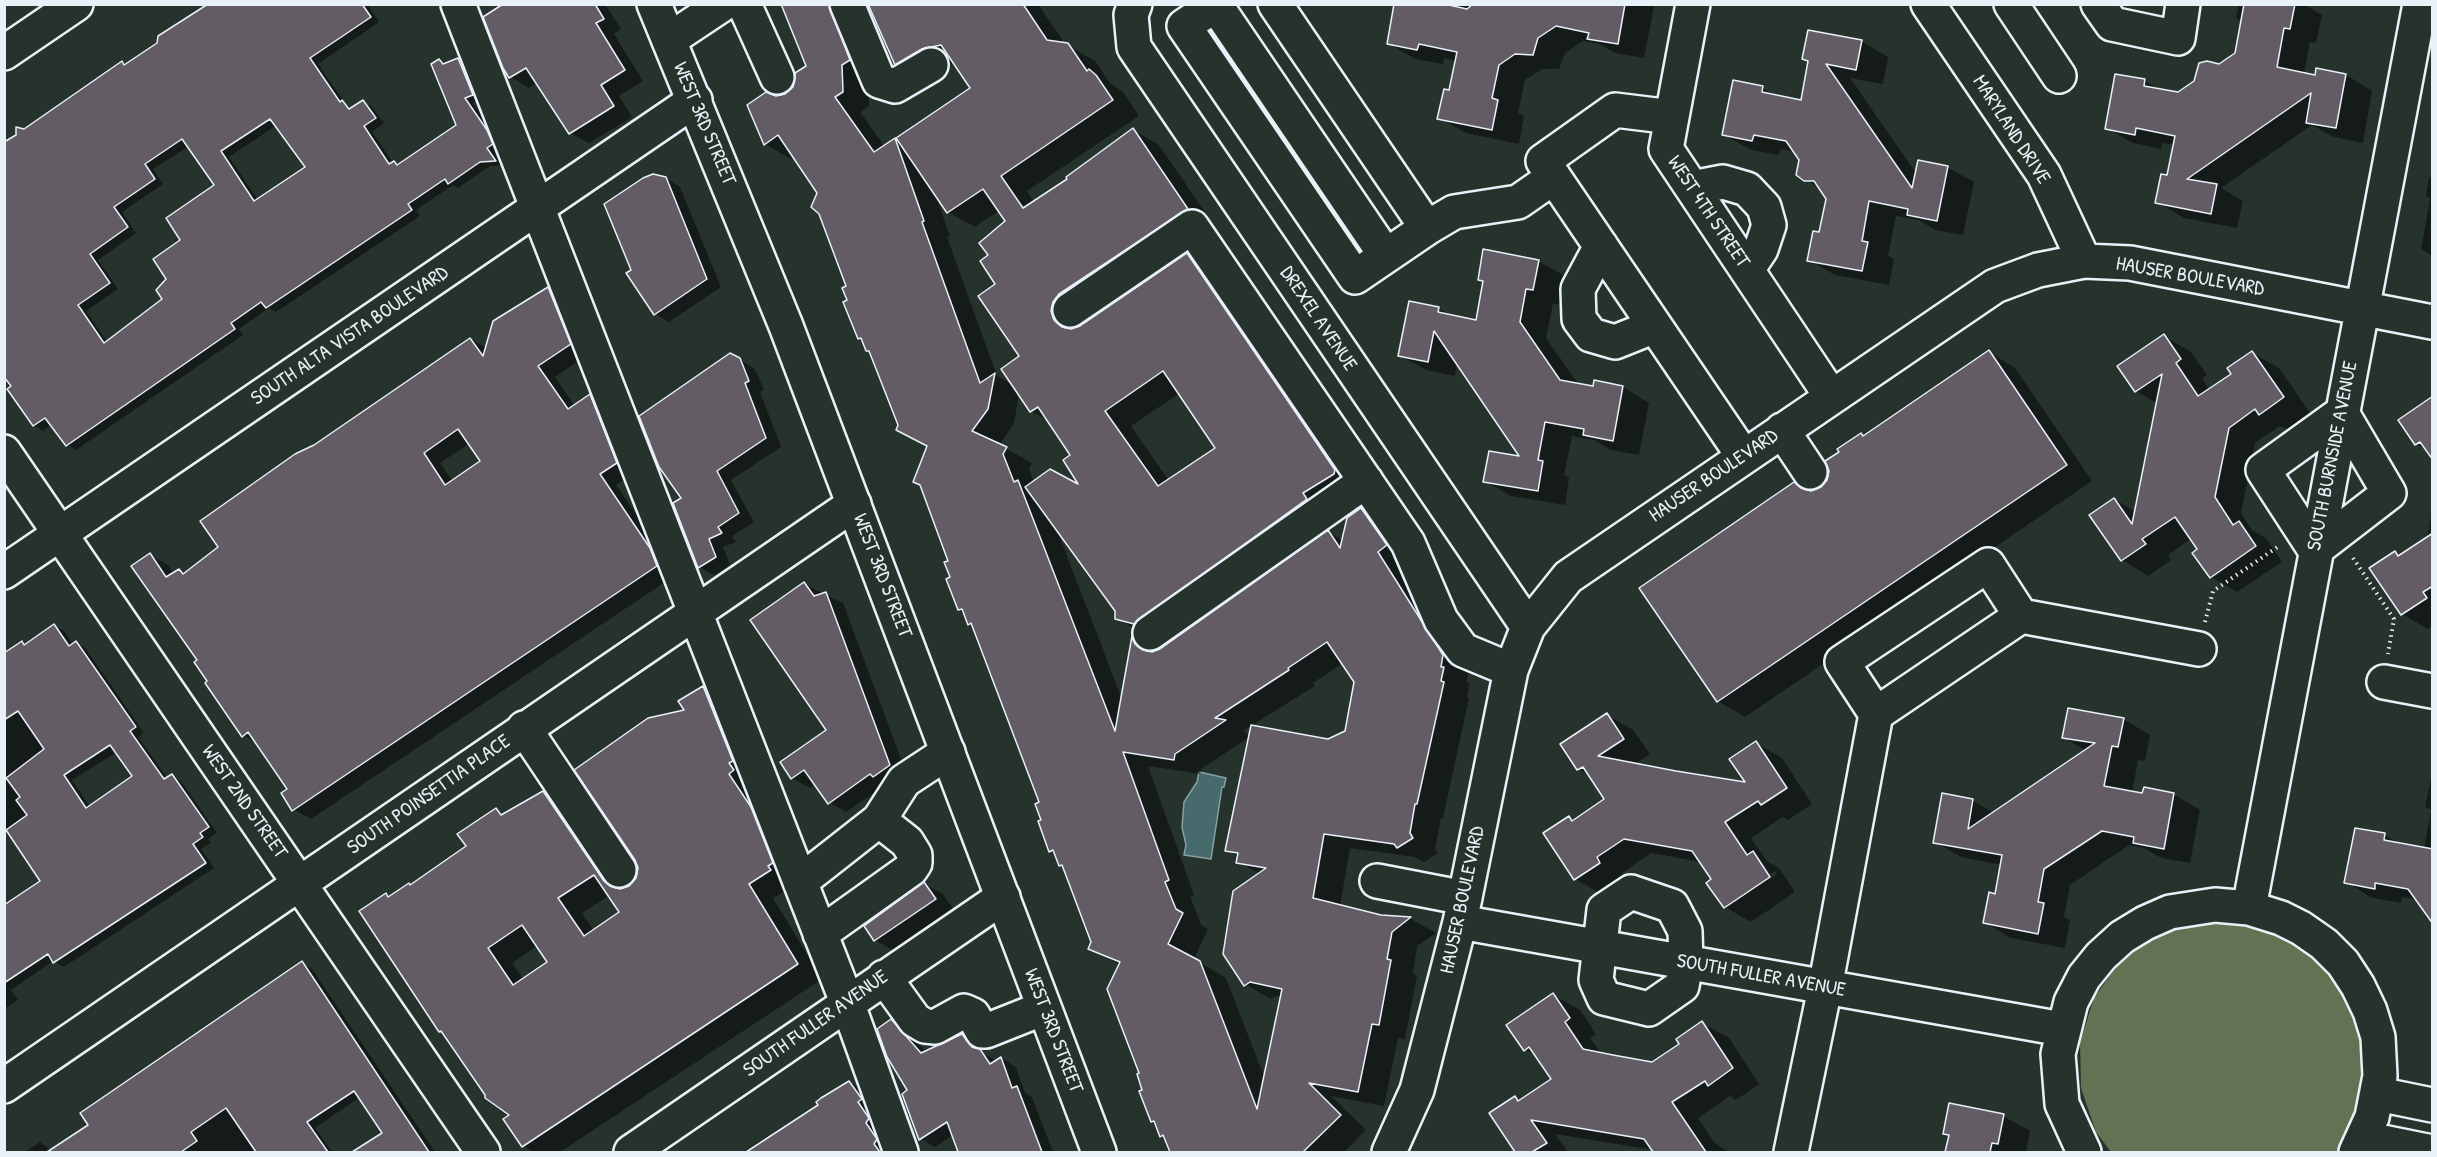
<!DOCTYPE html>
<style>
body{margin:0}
#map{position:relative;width:2437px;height:1157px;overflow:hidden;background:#26332d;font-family:"Patrick Hand",sans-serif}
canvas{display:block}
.frame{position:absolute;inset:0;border:6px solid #e8f1f8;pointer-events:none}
</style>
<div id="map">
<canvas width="2437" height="1157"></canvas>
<div class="frame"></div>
</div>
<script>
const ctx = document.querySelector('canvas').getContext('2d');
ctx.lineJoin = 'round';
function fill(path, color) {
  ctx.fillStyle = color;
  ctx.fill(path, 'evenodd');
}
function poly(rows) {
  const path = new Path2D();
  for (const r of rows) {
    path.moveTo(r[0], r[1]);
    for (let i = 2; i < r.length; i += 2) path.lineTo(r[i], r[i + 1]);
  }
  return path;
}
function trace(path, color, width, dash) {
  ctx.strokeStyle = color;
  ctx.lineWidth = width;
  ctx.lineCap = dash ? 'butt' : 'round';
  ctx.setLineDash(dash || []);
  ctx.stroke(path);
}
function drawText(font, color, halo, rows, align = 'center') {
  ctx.font = font + ' "Patrick Hand",sans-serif';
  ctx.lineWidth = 6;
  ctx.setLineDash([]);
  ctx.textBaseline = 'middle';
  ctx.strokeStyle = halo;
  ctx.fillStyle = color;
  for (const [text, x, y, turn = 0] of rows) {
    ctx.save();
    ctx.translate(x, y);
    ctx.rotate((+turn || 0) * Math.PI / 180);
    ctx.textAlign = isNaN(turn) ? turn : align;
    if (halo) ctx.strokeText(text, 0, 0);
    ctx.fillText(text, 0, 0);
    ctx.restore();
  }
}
const green = poly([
 [2201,918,2248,918,2296,934,2362,1009,2365,1109,2342,1152,2111,1152,2096,1132,2081,1088,2080,1042,2094,998,2121,960,2157,933]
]);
const water = poly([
 [1199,772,1226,778,1224,787,1222,787,1211,859,1184,855,1186,845,1182,827,1184,802,1197,782,1199,772]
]);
const shadow = poly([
 [206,4,367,4,379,22,318,64,345,103,352,109,363,101,372,107,384,123,372,132,393,163,399,165,458,126,439,61,446,65,458,60,467,65,481,100,473,103,496,136,501,150,495,154,503,165,490,166,458,188,453,185,416,210,420,216,276,312,269,308,239,329,243,335,76,450,67,445,52,424,43,431,34,425,9,389,13,386,24,131,122,63,126,66,205,9],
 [277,125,307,167,258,200,229,157],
 [189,146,217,186,183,240,168,279,164,300,107,342,86,311,118,289,98,260,136,233,122,212,163,184,153,169],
 [504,4,605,4,621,29,614,34,643,81,619,96,632,117,589,143,570,133,537,82,529,88,511,77,485,18],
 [793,4,852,4,868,80,869,106,860,112,885,147,895,140,902,144,972,88,955,62,922,79,896,63,869,4,1038,4,1065,44,1095,61,1109,82,1123,92,1139,116,1027,191,1035,204,1133,130,1159,145,1213,224,1086,309,1079,318,1077,328,1187,255,1214,270,1361,486,1143,634,1116,618,1117,611,1057,530,1122,699,1133,638,1156,652,1329,532,1343,541,1361,509,1387,524,1403,567,1469,671,1466,682,1469,684,1467,697,1469,698,1443,818,1441,818,1435,849,1438,853,1424,862,1415,857,1350,848,1340,906,1381,916,1411,919,1436,933,1417,946,1413,974,1417,976,1405,1039,1398,1038,1384,1106,1331,1096,1366,1130,1344,1152,1171,1152,1166,1138,1152,1121,1120,965,1090,948,1092,942,1065,868,1060,865,1056,854,1051,851,1041,803,974,627,959,609,929,447,898,429,900,425,871,352,859,338,847,287,820,213,819,193,794,157,791,159,765,144,774,97,785,96,794,88,808,66],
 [935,194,948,212,975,227,1000,210,1007,221,997,285,1021,357,1015,386,997,376,947,237,950,236],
 [1019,393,1031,411,1050,422,1072,455,1083,488,1034,483,1029,469,1032,463,1007,449,1001,461,1005,448,999,445,1014,424],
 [1180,393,1217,448,1169,481,1131,426],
 [1343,663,1355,682,1346,732,1328,740,1226,850,1239,857,1238,862,1260,874,1245,984,1271,999,1277,996,1282,997,1265,1079,1226,978,1194,959,1208,929,1201,925,1190,896,1194,895,1148,766,1200,774,1201,769,1251,736,1243,731,1315,686,1313,683],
 [1458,4,1651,4,1654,6,1644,58,1615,53,1599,44,1583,41,1565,53,1559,69,1542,69,1525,80,1518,113,1524,116,1519,144,1466,133,1439,118,1450,92,1456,61,1444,58,1443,64,1415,59,1388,43],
 [2239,4,2303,4,2322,15,2316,43,2310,42,2304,74,2346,75,2372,91,2363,143,2334,137,2312,125,2221,188,2243,201,2237,228,2184,218,2157,202,2168,177,2174,145,2162,143,2161,149,2133,143,2106,128,2116,75,2145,81,2162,91,2178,94,2236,54,2242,21,2236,18],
 [1861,41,1888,57,1883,84,1850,78,1916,173,1947,167,1974,182,1963,235,1935,230,1919,220,1896,216,1888,256,1894,259,1889,285,1835,275,1809,260,1820,233,1827,199,1821,189,1801,177,1800,160,1795,152,1780,149,1779,155,1751,150,1724,135,1762,88,1778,97,1802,102,1809,62,1804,59],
 [2429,177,2432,178,2432,256,2421,249,2430,199,2426,196],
 [666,178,680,187,721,287,669,322,655,314,633,271],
 [1538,261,1565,276,1559,305,1553,303,1546,338,1579,385,1594,388,1595,382,1623,387,1649,403,1639,455,1611,450,1594,440,1572,436,1564,475,1569,478,1565,505,1511,496,1485,481,1523,459,1457,362,1455,376,1426,370,1399,355,1438,308,1453,316,1477,321,1485,283,1479,279],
 [548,288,565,298,587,355,555,377,575,406,590,395,607,405,634,473,616,485,667,559,674,576,311,819,293,809,289,790,258,744,243,735,209,682,150,555,168,565,174,574,179,570,185,574,220,547,315,446,471,339,486,348],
 [470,443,482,462,453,482,440,463],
 [2164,336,2191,352,2207,375,2202,378,2209,390,2233,374,2252,353,2279,368,2310,413,2287,429,2280,426,2255,443,2241,513,2252,530,2266,538,2282,562,2237,592,2211,577,2192,538,2168,555,2171,560,2148,576,2122,560,2114,499,2136,512,2157,403,2136,391],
 [1989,352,2015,368,2092,481,1745,717,1718,701,1641,588,1794,484,1811,492,1822,489,1828,480,1830,471,1861,435,1864,437],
 [739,359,755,369,764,390,760,392,781,447,731,480,754,522,732,536,736,542,723,547,730,565,714,575,699,567,682,498],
 [2432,398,2428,451,2416,444],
 [2432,509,2432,626,2428,629,2402,614,2395,553,2400,556,2427,539],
 [804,584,843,603,907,775,887,784,846,812,829,802,816,783,810,788,792,778,828,730],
 [54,626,64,631,73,645,76,643,85,648,144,733,138,737,168,779,172,776,181,781,217,833,208,839,211,843,201,849,214,868,64,967,53,961,11,990,18,1000,4,1009,4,898,9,904,42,881,4,825,4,654,22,643,26,645],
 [117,752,134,777,90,807,72,780],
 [703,688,728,702,795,885,773,898,822,979,560,1152,534,1152,523,1146,511,1115,487,1095,445,1034,440,1031,386,895,390,897,409,884,411,886,468,847,496,810,504,815,543,793,568,807,623,889,630,887,637,878,686,711],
 [610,895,621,913,594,931,582,913],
 [538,945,549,963,524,980,512,963],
 [1607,715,1633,730,1650,754,1635,764,1748,784,1756,743,1782,758,1812,804,1788,820,1783,817,1751,838,1767,861,1779,868,1795,892,1751,922,1725,907,1713,880,1701,862,1651,853,1622,873,1626,878,1602,894,1575,879,1569,817,1574,821,1606,800,1591,776,1578,769],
 [1775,871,1777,874,1733,903,1733,900],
 [2123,719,2150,735,2145,761,2138,760,2132,793,2173,794,2200,810,2190,863,2161,858,2144,848,2129,845,2070,885,2064,917,2070,920,2065,948,2011,938,1984,922,1996,895,2002,865,1961,857,1935,842,1972,800,1994,813,2087,751,2064,738],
 [2431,779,2432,780,2432,921,2418,900,2402,897,2401,903,2372,898,2346,882,2356,830,2385,835,2402,845,2424,849,2431,810,2425,807],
 [924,884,943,894,954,910,894,951,875,940,866,926],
 [302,963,312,969,435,1152,366,1152,362,1148,384,1133,360,1097,315,1128,332,1152,25,1152,40,1142,52,1151,90,1126],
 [1553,995,1580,1010,1596,1034,1590,1038,1602,1054,1652,1064,1681,1045,1702,1023,1729,1038,1759,1084,1736,1100,1730,1096,1698,1118,1714,1142,1728,1152,1666,1152,1555,1134,1568,1152,1517,1152,1492,1114,1515,1098,1520,1101,1553,1080,1537,1057,1525,1049],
 [891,1021,907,1030,926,1052,962,1035,977,1044,984,1054,996,1061,1001,1058,1016,1067,1025,1093,1032,1097,1053,1152,1043,1152,1020,1091,1017,1091,1040,1152,960,1152,953,1135,935,1147,921,1139],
 [849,1082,873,1096,899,1152,743,1152,768,1136,771,1138,783,1131],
 [2003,1116,2030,1131,2026,1152,1947,1152,1950,1136,1944,1133]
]);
const building = poly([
 [208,4,362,4,371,17,310,58,340,102,342,100,349,109,363,100,376,118,364,126,389,164,394,161,397,165,456,125,431,64,439,59,443,64,458,58,473,95,465,98,487,130,493,144,487,148,496,161,480,162,448,184,445,179,408,204,412,210,266,308,261,302,231,323,235,329,66,446,45,418,33,426,7,389,11,386,4,377,4,142,16,135,16,127,24,129,122,61,124,65,157,43,158,36,208,4],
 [270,119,305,167,254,201,221,151,270,119],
 [182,139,214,185,166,218,180,240,153,259,166,279,156,290,162,299,104,343,78,305,110,283,90,254,128,227,114,207,155,179,145,164,182,139],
 [503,4,595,4,604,19,596,23,625,70,601,85,614,106,569,134,526,68,509,78,503,68,483,17,503,4],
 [781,4,829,4,850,60,842,65,843,92,835,97,874,152,895,138,924,221,922,222,980,383,995,373,988,409,972,431,1007,447,1003,454,1014,482,1018,480,1115,731,1132,636,1135,644,1143,650,1152,652,1160,649,1328,530,1340,548,1347,518,1361,508,1387,545,1378,552,1443,655,1441,667,1444,667,1441,681,1444,682,1417,804,1415,804,1410,833,1413,838,1397,848,1394,844,1324,834,1313,898,1381,915,1411,917,1392,932,1387,959,1391,960,1379,1025,1372,1024,1358,1092,1309,1083,1341,1115,1303,1152,1170,1152,1163,1135,1160,1137,1154,1121,1151,1122,1139,1091,1142,1090,1137,1074,1139,1073,1107,989,1120,962,1088,949,1091,942,1062,865,1059,866,1053,850,1049,852,1038,821,1041,820,1035,804,1039,802,971,623,968,625,962,609,958,610,946,579,950,577,944,562,948,561,920,485,913,482,927,446,896,430,898,425,869,351,866,351,861,338,858,339,843,302,847,300,842,288,846,286,819,214,811,207,817,193,778,135,764,145,747,105,766,92,776,96,785,94,793,87,795,73,806,66,781,4],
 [1327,642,1354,682,1345,731,1328,739,1251,725,1225,851,1238,853,1236,863,1266,868,1233,891,1223,954,1244,986,1250,982,1282,989,1257,1109,1200,961,1168,944,1183,913,1176,909,1165,882,1169,880,1123,752,1174,760,1175,754,1226,720,1215,718,1289,670,1288,668,1327,642],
 [868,4,1023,4,1047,40,1068,43,1087,71,1089,69,1096,75,1113,100,1001,176,1023,208,1067,179,1066,177,1133,128,1188,209,1059,294,1053,302,1051,311,1054,320,1062,327,1071,329,1080,326,1187,253,1335,470,1334,474,1303,493,1307,499,1134,624,1115,619,1115,611,1025,487,1050,469,1078,484,1063,460,1070,455,1038,407,1030,412,1001,369,1019,356,978,296,995,284,980,261,988,255,979,243,1005,221,983,189,947,213,896,138,970,88,941,45,922,49,895,65,868,4],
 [1163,371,1215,448,1158,486,1105,411,1163,371],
 [1394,4,1444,4,1467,9,1473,4,1625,4,1618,44,1587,39,1589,33,1556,26,1538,38,1533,55,1515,54,1499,65,1492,98,1498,100,1492,130,1437,119,1444,89,1449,90,1457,52,1419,44,1417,50,1387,44,1394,4],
 [2244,4,2295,4,2290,29,2284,28,2277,67,2315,75,2316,68,2346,74,2336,128,2306,123,2311,93,2187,179,2217,184,2211,214,2155,203,2161,174,2167,175,2175,136,2136,128,2135,135,2105,129,2115,74,2145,79,2144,86,2178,92,2194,81,2199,63,2207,61,2219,64,2235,53,2244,4],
 [1808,30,1862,40,1856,70,1826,64,1912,188,1918,160,1948,166,1937,221,1907,215,1908,209,1869,201,1862,241,1868,242,1862,271,1807,261,1813,231,1819,232,1826,199,1814,181,1804,181,1796,175,1799,160,1786,141,1754,135,1752,141,1722,135,1733,80,1763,86,1762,92,1801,100,1808,61,1802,59,1808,30],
 [653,174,666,177,707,279,654,315,626,273,631,270,604,204,643,178,653,174],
 [1483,249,1539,260,1533,290,1526,289,1520,322,1560,380,1593,386,1594,380,1623,386,1613,441,1583,435,1584,429,1545,422,1538,460,1543,461,1538,491,1483,482,1489,451,1519,456,1434,331,1428,362,1398,356,1409,301,1439,307,1438,312,1476,320,1483,281,1478,280,1483,249],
 [548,287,571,344,538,366,568,409,590,394,617,463,600,474,650,548,657,566,292,811,281,793,287,789,248,732,242,737,205,683,207,681,194,662,197,660,131,566,150,553,166,577,179,569,183,574,218,547,200,521,295,454,314,445,470,338,483,356,493,321,548,287],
 [458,429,480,461,445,485,424,453,458,429],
 [2164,334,2181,359,2176,363,2198,396,2231,374,2227,368,2252,351,2284,397,2259,415,2255,409,2229,428,2215,497,2233,525,2239,521,2256,546,2210,578,2192,553,2197,549,2175,517,2142,539,2146,544,2121,561,2089,515,2114,498,2132,524,2162,374,2135,392,2117,366,2164,334],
 [1989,350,2067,465,1717,702,1639,588,1794,482,1801,488,1811,491,1821,487,1827,480,1829,471,1825,461,1839,452,1837,449,1861,433,1863,436,1989,350],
 [730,353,740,358,749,381,745,383,766,438,717,471,739,513,718,527,722,533,709,539,716,557,698,568,673,503,681,498,659,467,639,416,730,353],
 [2433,396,2433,460,2420,442,2415,445,2398,420,2433,396],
 [2433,533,2433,586,2423,592,2427,598,2401,615,2369,568,2395,551,2398,556,2433,533],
 [804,582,814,596,826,592,890,765,873,777,870,774,828,804,804,770,791,779,780,762,826,730,750,620,804,582],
 [54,624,69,646,76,641,136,727,130,731,164,779,172,774,209,827,200,833,203,837,193,844,206,863,53,963,48,954,4,983,4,905,40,881,6,830,27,815,16,800,20,797,6,778,44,749,18,711,4,720,4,653,22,641,24,645,54,624],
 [110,745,132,776,86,808,64,775,110,745],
 [703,686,733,761,729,763,734,770,729,774,751,807,773,863,768,866,771,870,749,884,798,964,522,1147,503,1119,509,1115,485,1098,485,1095,441,1031,439,1032,359,911,386,893,388,897,409,883,410,885,466,846,457,834,496,808,501,815,543,791,604,881,610,886,620,889,629,886,636,878,638,868,635,860,574,770,648,718,684,710,678,701,703,686],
 [594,875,619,912,584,936,558,898,594,875],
 [522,925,547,962,513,985,488,948,522,925],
 [2068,708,2124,718,2118,747,2112,746,2104,786,2142,793,2144,787,2174,793,2164,849,2133,843,2134,837,2102,831,2044,869,2038,902,2044,903,2038,934,1983,923,1989,892,1995,894,2002,855,1933,843,1942,793,1973,799,1968,829,2095,743,2062,738,2068,708],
 [1607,713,1624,739,1598,756,1676,771,1745,782,1729,759,1756,741,1787,788,1761,805,1758,801,1725,822,1747,855,1753,851,1770,877,1724,908,1706,883,1711,879,1692,851,1624,839,1597,857,1600,863,1574,880,1543,833,1569,816,1572,821,1604,799,1583,767,1577,770,1560,744,1607,713],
 [2355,828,2385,833,2384,840,2433,849,2433,924,2408,889,2375,883,2375,889,2344,883,2355,828],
 [924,882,936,899,874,941,864,926,924,882],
 [302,961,429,1152,352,1152,382,1133,354,1091,307,1122,328,1152,256,1152,226,1108,191,1132,197,1141,181,1152,47,1152,88,1125,80,1113,302,961],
 [1553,993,1570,1018,1565,1022,1583,1049,1613,1055,1652,1062,1679,1044,1676,1039,1702,1021,1733,1068,1708,1086,1705,1081,1672,1102,1706,1152,1653,1152,1644,1139,1531,1120,1547,1143,1532,1152,1515,1152,1489,1113,1515,1096,1518,1101,1551,1079,1529,1047,1524,1051,1506,1025,1553,993],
 [891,1019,921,1053,962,1034,972,1047,980,1049,990,1064,1001,1057,1012,1088,1017,1086,1042,1152,958,1152,947,1122,919,1140,902,1094,907,1090,887,1057,877,1029,891,1019],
 [849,1081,862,1099,858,1102,869,1118,866,1123,877,1139,874,1144,880,1152,746,1152,818,1105,816,1102,821,1098,849,1081],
 [1949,1103,2004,1114,1998,1144,1992,1143,1990,1152,1945,1152,1949,1135,1943,1134,1949,1103]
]);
const path = poly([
 [2353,558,2394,619,2388,654],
 [2205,622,2213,591,2279,546]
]);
const minor = poly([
 [458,4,847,1002,901,1152],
 [744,4,777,77],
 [847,4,879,81,895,86,931,65],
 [1135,4,1131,15,1134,47,1528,627],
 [1215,4,1386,256],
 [1693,4,1666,149,1831,396],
 [1928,4,2044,175,2084,261],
 [2011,4,2059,76],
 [2098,4,2112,24,2178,38,2183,4],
 [1214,6,1184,26,1355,277,1427,228,1275,4],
 [669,40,723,4],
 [4,53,76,4],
 [1672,117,1615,110,1543,161,1744,457],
 [1692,188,1723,182,1747,189,1764,207,1769,225,1761,249,1747,270],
 [1427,228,1454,212,1518,202,1554,177],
 [1601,246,1578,289,1579,319,1591,335,1615,342,1655,326],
 [1070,310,1192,227,1408,543,1441,620,1463,650,1511,670],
 [2342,413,2389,493,2315,550,2263,470,2342,413],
 [1782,430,1810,472],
 [4,452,483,1152],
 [4,572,695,100],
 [1150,633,1366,481],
 [2384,682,2432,691],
 [1876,714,1842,662,1988,565,2021,616],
 [524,728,619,870],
 [1377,881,1465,898],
 [800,882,879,820,904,781,948,752],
 [1631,892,1672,906,1685,931,1686,963,1682,986,1649,1009,1604,998,1596,980,1604,910,1631,892],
 [2249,908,2420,4],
 [1460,922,2062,1029],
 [820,934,911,869,915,863,915,855,907,842,879,820],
 [884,977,915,1020,925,1026,935,1027,964,1011,973,1015,982,1031,986,1031,1044,1008],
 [4,1086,854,504],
 [2378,1094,2432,1105],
 [2363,1138,2432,1152],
 [631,1152,1003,897],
 [1389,1152,1417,1090,1460,922,1511,670,1528,627,1568,577,1995,286,2038,270,2084,261,2130,263,2432,322],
 [1791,1152,1825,988,1876,714,2021,616,2199,649],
 [2084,1152,2062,1104,2058,1054,2071,1002,2084,977,2101,956,2122,937,2145,923,2170,912,2215,905,2249,908,2281,918,2301,928,2324,944,2343,963,2358,986,2370,1011,2378,1037,2380,1076,2372,1117,2356,1152]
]);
const major = poly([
 [654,4,786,326,1099,1152]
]);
const streetNames = [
 ["WEST 3RD STREET",704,124,67],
 ["MARYLAND DRIVE",2011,130,57],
 ["WEST 4TH STREET",1708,212,56],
 ["HAUSER BOULEVARD",2190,277,10],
 ["DREXEL AVENUE",1318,319,56],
 ["SOUTH ALTA VISTA BOULEVARD",350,336,-34],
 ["SOUTH BURNSIDE AVENUE",2333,456,-79],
 ["HAUSER BOULEVARD",1714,476,-34],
 ["WEST 3RD STREET",882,576,69],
 ["SOUTH POINSETTIA PLACE",429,795,-35],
 ["WEST 2ND STREET",244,802,55],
 ["HAUSER BOULEVARD",1463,900,-78],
 ["SOUTH FULLER AVENUE",1761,976,10],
 ["SOUTH FULLER AVENUE",816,1024,-35],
 ["WEST 3RD STREET",1053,1031,69]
];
fill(green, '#647152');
fill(water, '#476a6c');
trace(water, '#87a0a4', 1.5);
fill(shadow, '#0007');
fill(building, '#635c65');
trace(building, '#e8f1f8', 1.5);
trace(minor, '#e8f1f8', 38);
trace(major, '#e8f1f8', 38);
trace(path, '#e8f1f8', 4, [1.5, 4.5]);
trace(minor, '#26332d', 33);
trace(major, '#26332d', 33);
drawText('20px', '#e8f1f8', '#26332d', streetNames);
</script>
